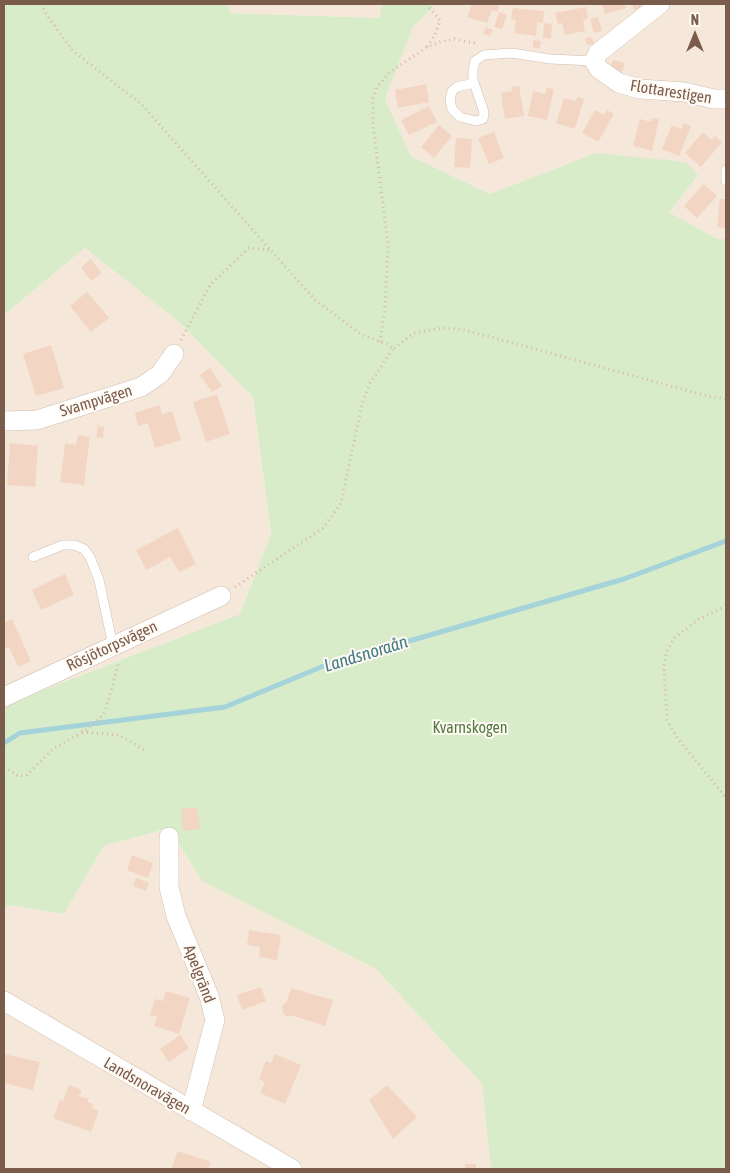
<!DOCTYPE html>
<meta charset="utf-8">
<style>
body{margin:0}
#map{position:relative;width:730px;height:1173px;overflow:hidden;background:#fdf6ec;font-family:"Asap Condensed",sans-serif}
canvas{display:block}
.frame{position:absolute;inset:0;border:5px solid #7a5c4d;pointer-events:none}
.north{position:absolute;left:670px;top:10px;width:50px;height:50px;-webkit-text-stroke:4px #fffaf3;paint-order:stroke;rotate:0deg;font-size:14px;font-weight:700;line-height:20px;text-align:center;color:#7a5c4d}
.north::after{content:'';display:block;margin:auto;width:18px;height:22px;background:#7a5c4d;clip-path:polygon(50% 0,100% 100%,50% 72%,0 100%)}
</style>
<div id="map">
<canvas width="730" height="1173"></canvas>
<div class="frame"></div>
<div class="north">N</div>
</div>
<script>
const ctx = document.querySelector('canvas').getContext('2d');
ctx.lineJoin = 'round';
function fill(path, color) {
  ctx.fillStyle = color;
  ctx.fill(path, 'evenodd');
}
function poly(rows) {
  const path = new Path2D();
  for (const r of rows) {
    path.moveTo(r[0], r[1]);
    for (let i = 2; i < r.length; i += 2) path.lineTo(r[i], r[i + 1]);
  }
  return path;
}
function trace(path, color, width, dash) {
  ctx.strokeStyle = color;
  ctx.lineWidth = width;
  ctx.lineCap = dash ? 'butt' : 'round';
  ctx.setLineDash(dash || []);
  ctx.stroke(path);
}
function drawText(font, color, halo, rows, align = 'center') {
  ctx.font = font + ' "Asap Condensed",sans-serif';
  ctx.lineWidth = 4;
  ctx.setLineDash([]);
  ctx.textBaseline = 'middle';
  ctx.strokeStyle = halo;
  ctx.fillStyle = color;
  for (const [text, x, y, turn = 0] of rows) {
    ctx.save();
    ctx.translate(x, y);
    ctx.rotate((+turn || 0) * Math.PI / 180);
    ctx.textAlign = isNaN(turn) ? turn : align;
    if (halo) ctx.strokeText(text, 0, 0);
    ctx.fillText(text, 0, 0);
    ctx.restore();
  }
}
const residential = poly([
 [227,4,382,4,379,18,231,13],
 [436,4,726,4,726,239,717,239,669,212,698,175,595,153,490,194,411,156,385,99,413,27],
 [85,248,179,322,253,397,271,534,240,614,4,705,4,315],
 [169,828,202,881,376,969,482,1084,491,1169,4,1169,4,912,8,905,64,914,104,846]
]);
const green = poly([
 [4,4,227,4,231,13,379,18,382,4,436,4,413,27,385,99,411,156,490,194,595,153,686,162,698,175,669,212,717,239,726,239,726,1169,491,1169,482,1084,376,969,202,881,169,828,104,846,64,914,8,905,4,912,4,705,240,614,271,534,253,397,179,322,85,248,4,315]
]);
const stream = poly([
 [4,743,20,733,225,707,326,665,624,579,726,541]
]);
const building = poly([
 [472,4,500,4,497,12,492,10,487,23,467,17],
 [602,4,624,4,626,8,605,14],
 [632,4,640,4,641,8,634,10],
 [586,7,588,19,583,20,585,31,565,35,562,23,558,24,555,13],
 [513,8,544,11,543,23,537,22,536,36,514,33,516,20,511,19],
 [499,12,507,15,502,29,494,27],
 [598,17,602,31,594,33,590,19],
 [544,23,552,24,551,39,543,38],
 [486,27,493,30,490,36,483,34],
 [592,37,594,44,587,45,585,38],
 [533,40,541,41,540,49,533,47],
 [613,60,625,63,621,75,609,71],
 [426,84,429,102,398,108,395,90],
 [519,86,524,116,505,119,501,93,512,91,511,87],
 [547,88,554,89,547,120,528,116,533,91,545,94],
 [577,97,584,99,575,129,556,123,564,98,576,101],
 [429,106,437,122,409,135,401,120],
 [595,110,604,115,607,110,614,114,598,142,582,133],
 [652,118,659,119,652,151,633,146,640,119,651,122],
 [684,123,691,126,679,156,662,149,672,125,682,129],
 [439,125,452,136,434,158,421,147],
 [494,132,504,158,489,164,478,138],
 [703,132,712,140,715,136,722,142,701,167,685,153],
 [456,138,472,139,470,168,454,167],
 [704,184,717,196,697,218,684,206],
 [720,199,726,199,726,228,717,227],
 [91,259,101,273,91,281,81,267],
 [87,292,109,318,91,332,70,306],
 [51,345,64,388,36,396,23,354],
 [210,368,222,386,212,392,200,375],
 [217,394,230,434,206,442,193,402],
 [159,405,162,414,172,411,181,440,155,448,148,423,138,426,135,413],
 [98,426,104,427,103,438,96,437],
 [78,435,90,437,84,485,60,482,65,443,76,445],
 [10,443,38,446,35,487,7,485],
 [178,528,196,564,179,572,170,557,146,570,136,550],
 [65,574,74,595,41,610,32,590],
 [12,619,31,661,18,667,9,647,4,650,4,623],
 [197,807,200,829,183,831,181,809],
 [132,855,153,863,148,878,127,870],
 [136,878,149,883,146,891,133,886],
 [249,930,281,935,277,960,259,957,260,947,247,945],
 [261,987,266,1001,242,1010,237,995],
 [291,988,333,1000,325,1026,294,1016,286,1016,283,1013,282,1006,287,1001],
 [166,991,190,998,179,1034,154,1026,157,1017,150,1015,155,999,163,1001],
 [180,1035,189,1048,169,1062,160,1049],
 [4,1054,40,1062,33,1090,4,1083],
 [275,1054,301,1065,285,1104,260,1093,265,1082,259,1079,266,1061,271,1063],
 [69,1085,82,1090,79,1096,89,1099,87,1102,93,1104,92,1108,99,1111,91,1132,53,1118,60,1100,63,1101],
 [387,1085,417,1117,393,1139,369,1100],
 [178,1151,211,1162,208,1169,171,1169],
 [465,1164,476,1164,476,1169,465,1169]
]);
const path = poly([
 [41,4,48,17,73,51,141,104,315,300,362,335,388,344,393,349,414,333,442,328,461,329,708,396,726,399],
 [426,4,440,20,435,35,427,47],
 [181,340,210,285,249,248,269,250],
 [380,342,385,309,388,245,373,125,373,98,377,87,389,73,427,47,440,42,455,39,478,44],
 [235,587,323,528,341,503,362,404,370,383,393,349],
 [726,606,699,619,674,638,666,653,664,667,667,720,676,736,726,798],
 [82,732,119,735,146,751],
 [4,767,18,776,27,775,53,749,88,729,102,716,106,709,118,666,117,662]
]);
const lane = poly([
 [474,83,457,87,452,91,450,100,452,109,460,117,476,121,483,119,484,112,473,80,473,70,475,61,484,55,512,53,550,59,594,61],
 [726,170,726,181],
 [33,557,63,545,74,545,84,549,90,557,99,580,113,646]
]);
const street = poly([
 [660,4,598,53,594,61,599,69,619,83,640,89,684,92,714,99,726,99],
 [4,421,37,420,141,387,160,374,174,354],
 [4,697,221,596],
 [169,837,169,887,176,916,209,996,215,1020,191,1111],
 [4,1001,292,1169]
]);
const streetNames = [
 ["Flottarestigen",671,92,9],
 ["Svampvägen",96,401,-17],
 ["Rösjötorpsvägen",112,646,-25],
 ["Apelgränd",199,974,69],
 ["Landsnoravägen",147,1086,30]
];
const parkNames = [
 ["Kvarnskogen",470,728]
];
const waterNames = [
 ["Landsnoraån",366,654,-17]
];
fill(residential, '#f5e8da');
fill(green, '#d8ecc9');
trace(stream, '#a5d3da', 5);
fill(building, '#f3d5c3');
trace(lane, '#d1beb0', 10);
trace(street, '#d1beb0', 20);
trace(path, '#d9b8a5', 3, [1, 4]);
trace(lane, '#fff', 9);
trace(street, '#fff', 19);
drawText('16px', '#7a5c4d', '#fffaf3', streetNames);
drawText('16px', '#537a41', '#fffaf3', parkNames);
drawText('italic 18px', '#437c86', '#fffaf3', waterNames);
</script>
